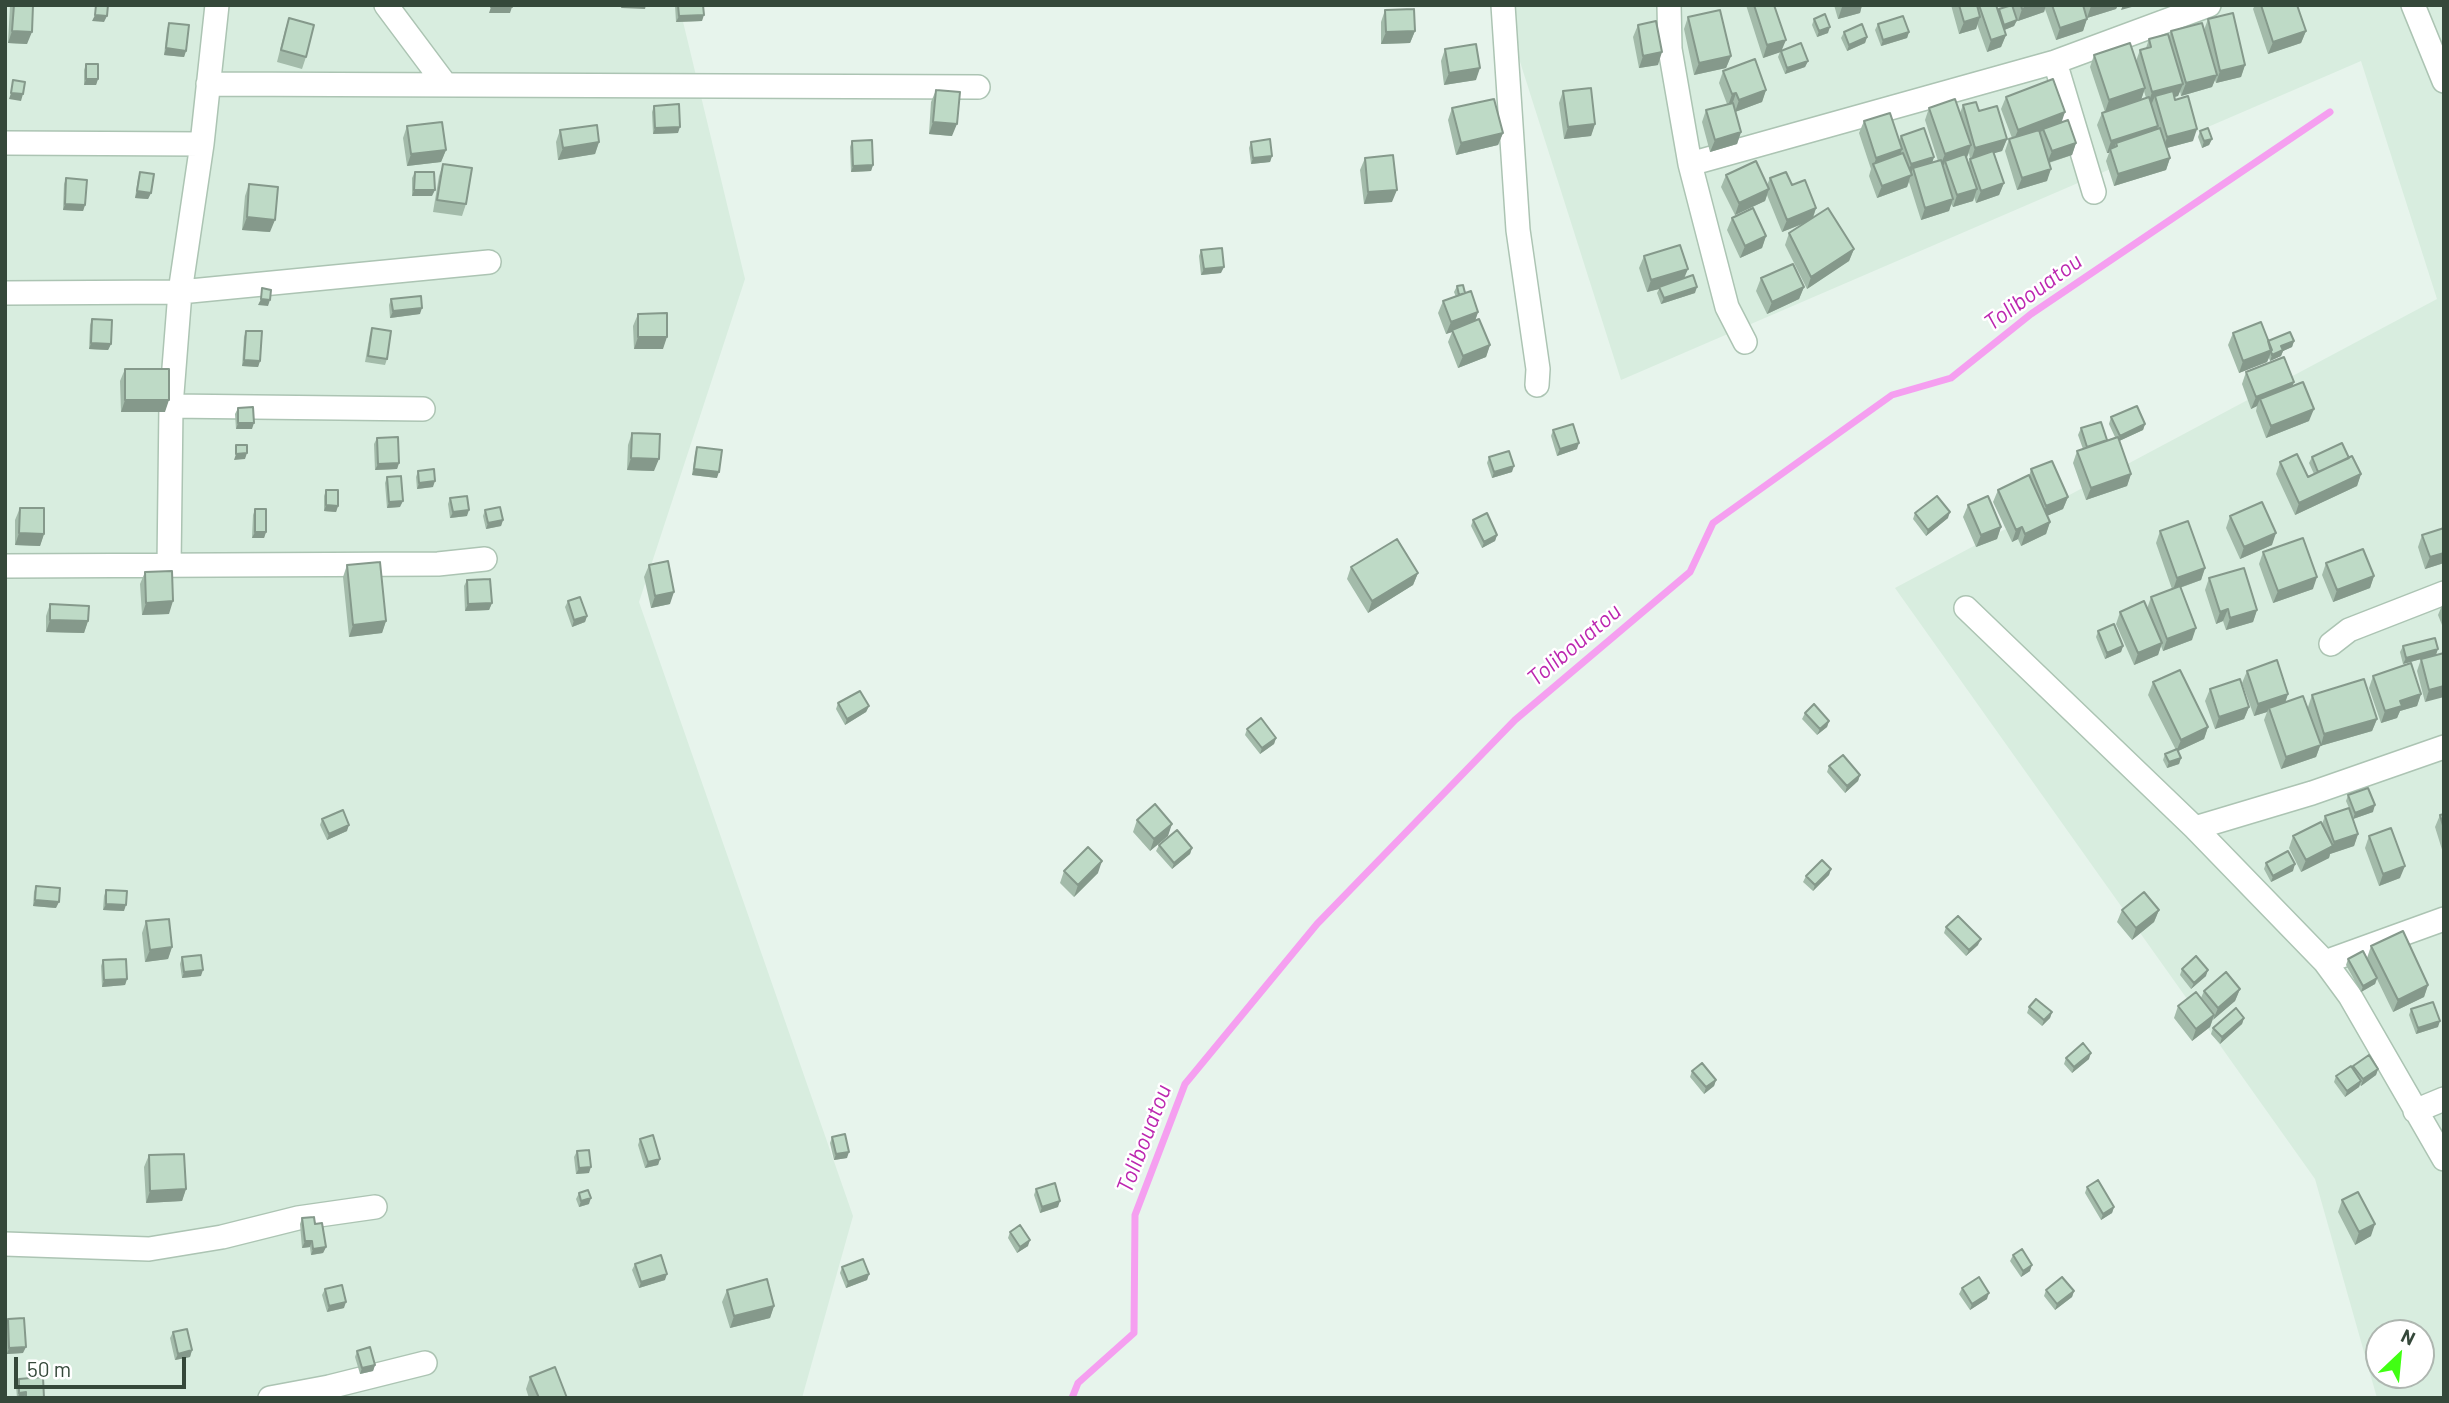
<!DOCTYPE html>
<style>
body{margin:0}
#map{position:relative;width:2449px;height:1403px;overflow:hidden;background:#e7f4ec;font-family:Barlow,sans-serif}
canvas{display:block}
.frame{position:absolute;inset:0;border:7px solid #35483a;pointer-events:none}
.north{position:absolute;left:2365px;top:1319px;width:70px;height:70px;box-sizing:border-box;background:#fff;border:2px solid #aeb6b0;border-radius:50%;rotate:26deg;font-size:19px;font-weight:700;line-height:28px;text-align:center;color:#35483a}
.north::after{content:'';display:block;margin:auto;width:24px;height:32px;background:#41ff13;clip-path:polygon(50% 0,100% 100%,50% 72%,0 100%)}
.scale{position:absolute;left:14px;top:1357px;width:172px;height:32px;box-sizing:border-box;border:4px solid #35483a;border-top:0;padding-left:9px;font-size:21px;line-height:24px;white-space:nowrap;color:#35483a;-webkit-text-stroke:5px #fff;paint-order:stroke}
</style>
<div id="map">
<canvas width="2449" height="1403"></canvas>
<div class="frame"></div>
<div class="north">N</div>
<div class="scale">50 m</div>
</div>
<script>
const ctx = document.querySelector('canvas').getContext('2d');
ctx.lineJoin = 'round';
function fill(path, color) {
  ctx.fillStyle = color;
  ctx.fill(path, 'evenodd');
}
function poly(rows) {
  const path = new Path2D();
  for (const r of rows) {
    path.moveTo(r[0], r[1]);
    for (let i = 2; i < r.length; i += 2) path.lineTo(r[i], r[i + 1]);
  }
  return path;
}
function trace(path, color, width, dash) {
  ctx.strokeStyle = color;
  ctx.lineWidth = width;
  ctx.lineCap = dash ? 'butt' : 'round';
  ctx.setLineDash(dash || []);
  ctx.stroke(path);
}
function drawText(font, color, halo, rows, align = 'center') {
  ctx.font = font + ' Barlow,sans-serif';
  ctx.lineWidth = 5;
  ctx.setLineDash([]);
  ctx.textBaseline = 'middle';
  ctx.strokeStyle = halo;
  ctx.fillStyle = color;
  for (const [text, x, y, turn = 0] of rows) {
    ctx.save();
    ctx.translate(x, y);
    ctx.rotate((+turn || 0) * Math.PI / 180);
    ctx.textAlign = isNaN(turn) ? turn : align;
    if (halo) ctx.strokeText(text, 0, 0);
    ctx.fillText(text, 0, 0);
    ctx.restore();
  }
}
const residential = poly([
 [5,5,679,5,745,279,639,602,853,1216,802,1398,5,1398],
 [1502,5,2444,5,2444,1398,2377,1398,2315,1179,1895,588,2437,299,2361,61,1621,380],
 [2379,1333,2421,1333,2421,1375,2379,1375]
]);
const stream = poly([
 [1072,1398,1078,1383,1134,1333,1135,1215,1185,1084,1317,924,1515,720,1690,572,1713,523,1892,395,1951,378,2031,314,2330,112]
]);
const minor = poly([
 [386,5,445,84],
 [1503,5,1518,230,1538,369,1537,385],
 [1669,5,1670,49,1690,164,1727,307,1745,342],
 [2413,5,2444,81],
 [2055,62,2094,192],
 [208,84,978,87],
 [5,143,202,144],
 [1690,164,2055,62,2209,5],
 [5,293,180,292,489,262],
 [171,406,423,409],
 [5,566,438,564,485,559],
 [169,566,171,406,180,292,202,144,217,5],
 [1966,608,2195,828,2325,962,2350,996,2444,1159],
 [2331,644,2349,630,2444,593],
 [2195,828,2312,793,2444,747],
 [2325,962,2444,919],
 [2415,1111,2444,1099],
 [5,1244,149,1249,222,1237,298,1218,375,1207],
 [270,1398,329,1387,425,1363]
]);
const wall = poly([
 [10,5,33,5,27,44,8,43],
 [675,5,703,5,702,21,676,22],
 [1746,5,1774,5,1782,50,1808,61,1805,67,1785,74,1778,57,1780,52,1763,58],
 [1834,5,1862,5,1860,13,1838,19],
 [1951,5,1996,5,1998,12,1999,9,2017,20,2014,26,2004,30,2006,35,2001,47,1987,52,1977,24,1976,29,1959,34],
 [2012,5,2118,5,2116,9,2087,18,2083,31,2056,40,2045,9,2044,12,2018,21],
 [2255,5,2297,5,2306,31,2301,43,2268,54,2253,9],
 [1385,10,1415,31,1410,43,1381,44,1381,22],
 [1688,17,1731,56,1726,68,1694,75,1684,29],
 [289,18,306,57,302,69,277,62,285,30],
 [1814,19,1828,33,1817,37,1812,25],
 [2208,19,2245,65,2241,77,2216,83,2215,80,2212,87,2181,96,2180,91,2178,96,2174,97,2193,141,2167,148,2170,158,2166,170,2114,186,2106,161,2109,153,2107,153,2097,125,2102,113,2105,112,2090,67,2094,55,2136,61,2140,50,2146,48,2149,39,2169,36,2171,31,2204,30],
 [2144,91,2146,98,2141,100],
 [169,23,186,51,184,57,164,55,167,29],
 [1878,24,1909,32,1907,38,1881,46,1875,30],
 [1638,25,1658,65,1639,68,1633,37],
 [1844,32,1867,37,1865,43,1847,51,1841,38],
 [1445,49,1476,80,1444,85,1441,61],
 [86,64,98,79,96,85,84,85,84,70],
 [1723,71,1766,90,1762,102,1735,112,1741,132,1737,144,1710,152,1702,122,1706,110,1727,104,1719,83],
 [936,90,952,136,929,134,931,102],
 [1563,91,1595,124,1591,136,1564,139,1559,103],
 [2006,97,2061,123,2076,143,2072,155,2049,163,2047,181,2017,190,2005,151,2009,139,2012,138,2001,109],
 [1963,105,1979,111,2007,139,2002,151,1994,153,2004,183,1999,195,1976,203,1974,197,1973,201,1953,207,1951,204,1949,211,1921,220,1909,182,1907,187,1877,198,1869,176,1871,169,1859,133,1864,121,1899,141,1901,136,1934,157,1932,163,1938,161,1925,120,1929,108,1960,113],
 [1969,153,1970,159,1968,164,1967,157],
 [654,106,678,133,653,134,652,112],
 [1452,108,1503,133,1498,145,1456,155,1448,120],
 [407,126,446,150,441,162,407,166,403,138],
 [560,130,599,142,595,154,558,160,556,142],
 [2200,131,2212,139,2209,145,2202,148,2198,137],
 [852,141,873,165,871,171,851,172,850,147],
 [1251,142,1272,156,1270,162,1251,164,1249,148],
 [1365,158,1392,202,1364,204,1360,170],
 [443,164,466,204,462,216,433,212,439,176],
 [140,172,151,193,148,199,135,198,138,178],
 [415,172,432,196,412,196,412,178],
 [1726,175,1767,185,1770,178,1792,185,1816,208,1813,218,1854,249,1849,261,1807,289,1785,245,1789,233,1807,222,1782,232,1767,195,1765,201,1735,215,1721,187],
 [66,178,85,205,83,211,63,210,64,184],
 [249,184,270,232,242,230,245,196],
 [1732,218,1766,236,1762,248,1740,258,1727,230],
 [1201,250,1221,273,1201,275,1199,256],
 [1644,256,1684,278,1695,293,1661,304,1657,293,1659,289,1647,292,1639,268],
 [1761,278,1804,287,1799,299,1767,314,1756,291],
 [1457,286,1465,293,1478,312,1475,321,1490,345,1486,357,1458,368,1448,342,1452,332,1446,334,1438,313,1443,301,1456,297,1454,292],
 [391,299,420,314,390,318,389,305],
 [638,314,663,349,634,349,633,326],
 [92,319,111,344,108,350,89,349,90,325],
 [372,328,387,359,385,365,365,362,370,334],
 [246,331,260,361,258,367,242,366,244,337],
 [2233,333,2268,341,2294,341,2292,347,2283,351,2281,356,2270,361,2269,358,2267,362,2239,373,2228,345],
 [125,369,165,412,121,412,120,381],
 [2246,372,2294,382,2292,386,2309,421,2266,438,2256,411,2257,406,2251,409,2242,384],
 [238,408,252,429,236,429,235,414],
 [2111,417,2145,424,2143,430,2119,441,2131,474,2127,486,2086,500,2073,463,2077,451,2083,449,2078,435,2081,428,2107,440,2115,437,2109,424],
 [1553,430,1577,449,1557,456,1551,436],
 [632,433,654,471,627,470,628,445],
 [377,438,399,463,397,469,375,470,374,444],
 [697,447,717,478,692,475,695,453],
 [1489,457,1512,472,1492,478,1487,463],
 [2312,457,2349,458,2361,474,2357,486,2295,515,2276,474,2280,462,2308,477,2314,474,2309,463],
 [2031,469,2068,497,2063,509,2047,516,2050,522,2046,534,2021,546,2018,539,2012,542,1993,502,1998,490,2029,476],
 [418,471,433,487,417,489,416,477],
 [387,477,400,507,387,508,385,483],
 [326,490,338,506,336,512,324,511,324,496],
 [450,498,467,516,450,518,448,504],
 [1968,505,2001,527,1997,539,1976,547,1963,517],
 [20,508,44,534,40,546,15,545,15,520],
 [255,509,266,532,264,538,252,538,253,515],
 [485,510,503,520,501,526,486,529,483,516],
 [1915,513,1948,518,1926,536,1913,519],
 [2230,516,2272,545,2240,559,2226,528],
 [1473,520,1497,535,1495,541,1482,548,1471,526],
 [2444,528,2444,563,2425,569,2418,547,2422,535],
 [2160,531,2205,568,2201,580,2180,588,2192,640,2163,651,2161,646,2158,655,2134,665,2116,624,2120,612,2147,609,2151,597,2172,589,2156,543],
 [2263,552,2313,589,2273,603,2259,564],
 [2326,563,2374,576,2370,588,2333,602,2322,575],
 [347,565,386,621,382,633,349,637,343,577],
 [649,565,670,604,651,608,644,577],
 [1351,567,1418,573,1413,585,1368,613,1347,579],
 [145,572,169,614,142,615,140,584],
 [2209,578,2257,610,2253,622,2226,630,2223,621,2216,624,2205,590],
 [467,580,492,603,489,610,465,611,464,586],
 [568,601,587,616,585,622,572,627,565,607],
 [2443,603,2444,603,2444,630,2438,615],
 [50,604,88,621,84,633,46,632,46,616],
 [2098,631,2123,646,2121,652,2105,659,2096,637],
 [2403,646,2436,655,2444,653,2425,702,2417,671,2421,659,2403,664,2400,652],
 [2247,671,2288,694,2285,702,2308,707,2312,695,2377,719,2372,731,2320,746,2316,757,2281,769,2264,720,2267,712,2254,716,2242,683],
 [2373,676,2421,694,2417,706,2400,711,2397,718,2381,723,2369,688],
 [2153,682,2208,727,2204,739,2178,751,2181,758,2179,764,2167,768,2163,760,2165,754,2176,750,2148,695],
 [2210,689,2249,707,2244,719,2215,729,2205,701],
 [838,703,869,706,866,712,845,725,836,709],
 [1805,713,1829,721,1827,727,1817,735,1802,719],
 [1247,729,1276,738,1274,744,1260,754,1245,735],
 [1829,766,1860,775,1858,781,1845,793,1827,772],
 [2348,795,2373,812,2353,819,2358,834,2354,846,2330,854,2329,858,2301,872,2289,848,2293,836,2322,824,2325,816,2349,808,2346,801],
 [2444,814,2444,856,2435,827,2440,815],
 [322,819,347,831,327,840,320,825],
 [1137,820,1168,836,1150,851,1133,832],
 [2369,836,2400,878,2379,886,2365,848],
 [1159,845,1192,848,1190,854,1172,869,1156,851],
 [2266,863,2293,871,2271,882,2264,869],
 [1831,869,1829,875,1813,891,1803,882,1806,876],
 [1064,871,1098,873,1074,897,1060,883],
 [36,886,56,908,33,906,34,892],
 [106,890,124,911,103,910,104,896],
 [2122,910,2159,910,2154,922,2132,940,2117,922],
 [146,921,172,947,168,959,145,962,142,933],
 [1946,927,1978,945,1966,956,1944,933],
 [2371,946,2428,985,2424,997,2393,1012,2377,979,2375,984,2361,992,2346,965,2348,959,2372,968,2367,958],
 [182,957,201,976,182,978,180,964],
 [103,960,127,979,125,985,102,987,101,966],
 [2182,969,2206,976,2191,989,2180,975],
 [2240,989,2235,1001,2213,1019,2210,1027,2192,1041,2174,1018,2178,1006,2201,998,2204,991],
 [2029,1007,2052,1012,2050,1018,2042,1026,2027,1013],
 [2411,1009,2438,1027,2416,1034,2409,1015],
 [2244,1018,2242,1024,2220,1044,2211,1034,2213,1028],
 [2066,1058,2089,1059,2072,1073,2064,1064],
 [2353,1066,2378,1069,2376,1075,2361,1086,2360,1085,2359,1087,2345,1097,2334,1082,2336,1076,2352,1068],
 [1692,1071,1716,1080,1714,1086,1704,1094,1690,1077],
 [832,1137,847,1158,834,1160,830,1143],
 [640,1139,660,1159,658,1165,645,1168,638,1145],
 [577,1151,589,1173,576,1174,574,1157],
 [149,1155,186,1189,182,1201,146,1203,144,1167],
 [2087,1187,2114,1207,2112,1213,2101,1220,2085,1193],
 [1036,1189,1058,1207,1040,1213,1034,1195],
 [579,1193,589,1204,579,1207,576,1199],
 [2342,1200,2371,1236,2355,1245,2338,1212],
 [302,1218,315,1224,326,1247,323,1253,311,1255,310,1247,302,1248,300,1224],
 [1010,1232,1028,1246,1017,1253,1008,1238],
 [2013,1255,2030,1271,2021,1277,2010,1261],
 [635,1264,665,1280,639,1288,632,1270],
 [842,1267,869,1274,867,1280,846,1288,840,1273],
 [1962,1288,1987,1299,1970,1310,1959,1294],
 [325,1289,344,1308,327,1312,322,1295],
 [727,1290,774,1306,770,1318,730,1328,722,1302],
 [2046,1290,2074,1291,2072,1297,2055,1310,2044,1296],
 [8,1319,23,1353,7,1354,5,1325],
 [173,1332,192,1350,190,1357,175,1360,170,1338],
 [357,1351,375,1365,373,1371,360,1374,355,1357],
 [530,1377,567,1398,529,1398,526,1389],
 [19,1379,44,1398,17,1398,16,1385]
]);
const shadedWall = poly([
 [622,5,646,5,645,9,621,8],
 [1849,5,1862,5,1860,13,1838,19,1842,7],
 [2033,5,2046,5,2044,12,2018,21,2022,9],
 [2118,5,2116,9,2087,18,2091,6],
 [2123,5,2139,5,2121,10],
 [491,7,512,7,510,13,489,13],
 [95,15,107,16,104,22,92,21],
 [704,15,702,21,676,22,679,16],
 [1980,17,1976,29,1959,34,1964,22],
 [2087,19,2083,31,2056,40,2060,28],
 [2017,20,2014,26,2002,31,2004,25],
 [1830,27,1828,33,1817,37,1819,31],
 [12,31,32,32,27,44,8,43],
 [1415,31,1410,43,1381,44,1386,32],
 [2306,31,2301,43,2268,54,2273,42],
 [1909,32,1907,38,1881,46,1883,40],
 [2006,35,2001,47,1987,52,1991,40],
 [1867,37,1865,43,1847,51,1849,45],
 [1786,40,1781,52,1763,58,1767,45],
 [166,48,186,51,184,57,164,55],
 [1662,52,1658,65,1639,68,1643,56],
 [1731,56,1726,68,1694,75,1699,63],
 [1808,61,1805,67,1785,74,1787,68],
 [2245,65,2241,77,2216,83,2220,71],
 [1480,68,1476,80,1444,85,1449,73],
 [2217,75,2212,87,2181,96,2186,83],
 [86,79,98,79,96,85,84,85],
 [2183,84,2178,96,2156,102,2155,96,2152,103,2148,104,2152,92],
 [2145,88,2141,100,2105,112,2109,100],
 [1766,90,1762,102,1735,112,1739,100],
 [11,93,23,94,21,101,9,99],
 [1736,93,1732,105,1728,106,1732,94],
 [2065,112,2061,124,2013,142,2018,130],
 [933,122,957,124,952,136,929,134],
 [1595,124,1591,136,1564,139,1568,127],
 [2158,126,2154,138,2117,146,2116,143,2113,151,2110,149,2109,153,2107,153,2111,141],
 [680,127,678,133,653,134,655,128],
 [2197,129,2193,141,2163,149,2167,137],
 [1741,132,1737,144,1710,152,1715,140],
 [1503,133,1498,145,1456,155,1461,143],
 [2007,139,2002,151,1971,160,1975,148],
 [2212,139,2209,145,2202,148,2204,141],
 [599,142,595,154,558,160,563,148],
 [2076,143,2072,155,2047,163,2052,151],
 [1971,145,1967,157,1945,161,1944,165,1940,166,1945,154],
 [1902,149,1898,161,1874,165,1876,158],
 [446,150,441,162,407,166,411,154],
 [1272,156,1270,162,1251,164,1253,158],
 [1934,157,1930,169,1913,168,1907,187,1877,198,1882,186,1907,176,1911,164],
 [2170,158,2166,170,2114,186,2118,174],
 [873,165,871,171,851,172,853,166],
 [2051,169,2047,181,2017,190,2022,178],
 [2004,183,1999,195,1976,203,1981,191],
 [1769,189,1765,201,1735,215,1739,203],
 [1977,189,1973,201,1953,207,1957,195],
 [414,190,435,190,432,196,412,196],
 [1397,190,1392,202,1364,204,1368,192],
 [137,191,151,193,148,199,135,198],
 [1953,199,1949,211,1921,220,1925,208],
 [65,204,85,205,83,211,63,210],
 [1816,208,1812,220,1782,232,1787,220],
 [247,217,275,220,270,232,242,230],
 [1766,236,1762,248,1740,258,1745,246],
 [1854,249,1849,261,1807,289,1811,277],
 [1224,267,1221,273,1201,275,1204,269],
 [1688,269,1683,281,1659,287,1659,289,1647,292,1651,280],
 [1697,287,1695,293,1661,304,1664,298],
 [1804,287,1799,299,1767,314,1772,302],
 [261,299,270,300,268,306,258,305],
 [422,308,420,314,390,318,393,311],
 [1478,312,1474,324,1452,330,1452,332,1446,334,1451,322],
 [638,337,667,337,663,349,634,349],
 [2294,341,2292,347,2283,351,2281,356,2270,361,2272,355,2281,346],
 [91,343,111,344,108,350,89,349],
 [1490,345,1486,357,1458,368,1463,356],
 [2272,350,2267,362,2239,373,2243,361],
 [244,360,260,361,258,367,242,366],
 [2294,382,2289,394,2260,399,2257,406,2251,409,2256,397],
 [125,400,169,400,165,412,121,412],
 [2314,409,2309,421,2266,438,2271,426],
 [238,423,254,423,252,429,236,429],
 [2145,424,2143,430,2117,442,2120,436],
 [1579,443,1577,449,1557,456,1560,449],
 [247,453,245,459,234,460,236,454],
 [631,458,659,459,654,471,627,470],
 [399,463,397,469,375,470,378,464],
 [1514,466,1512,472,1492,478,1494,472],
 [694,469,719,472,717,478,692,475],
 [2131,474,2127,486,2086,500,2091,488],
 [2361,474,2357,486,2295,515,2299,503],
 [435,481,433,487,417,489,419,483],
 [2068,497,2063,509,2042,518,2046,506],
 [403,501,400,507,387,508,389,502],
 [326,505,338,506,336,512,324,511],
 [469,510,467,516,450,518,453,512],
 [1950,512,1948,518,1926,536,1928,530],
 [503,520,501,526,486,529,488,523],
 [2050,522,2046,534,2021,546,2025,534],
 [2001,527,1997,539,1976,547,1981,535],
 [2022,527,2018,539,2012,542,2016,530],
 [255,532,266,532,264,538,252,538],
 [19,533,44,534,40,546,15,545],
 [2276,533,2272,545,2240,559,2244,547],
 [1497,535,1495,541,1482,548,1484,542],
 [2444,553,2444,563,2425,569,2430,557],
 [2205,568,2201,580,2173,590,2177,578],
 [1418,573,1413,585,1368,613,1372,601],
 [2374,576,2370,588,2333,602,2337,590],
 [2317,577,2313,589,2273,603,2278,591],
 [674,592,670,604,651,608,655,596],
 [173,601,169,614,142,615,146,603],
 [492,603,489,610,465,611,468,604],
 [2228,609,2223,621,2216,624,2220,612],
 [2257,610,2253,622,2226,630,2230,618],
 [587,616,585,622,572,627,574,620],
 [50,620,88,621,84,633,46,632],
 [386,621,382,633,349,637,353,625],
 [2196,628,2192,640,2163,651,2167,639],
 [2162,643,2158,655,2134,665,2138,653],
 [2123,646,2121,652,2105,659,2107,653],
 [2438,649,2436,655,2403,664,2406,658],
 [2444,686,2444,697,2425,702,2429,690],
 [2288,694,2284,706,2269,708,2267,712,2254,716,2258,704],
 [2421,694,2417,706,2400,711,2397,718,2381,723,2385,711,2400,701],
 [869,706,866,712,845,725,847,719],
 [2249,707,2244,719,2215,729,2219,717],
 [2377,719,2372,731,2320,746,2316,757,2281,769,2286,757,2321,745,2324,734],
 [1829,721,1827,727,1817,735,1820,729],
 [2208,727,2204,739,2176,752,2181,740],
 [1276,738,1274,744,1260,754,1262,748],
 [2181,758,2179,764,2167,768,2169,762],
 [1860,775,1858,781,1845,793,1847,786],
 [2375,805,2373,812,2353,819,2355,813],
 [1172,824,1168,836,1150,851,1154,839],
 [349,825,347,831,327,840,329,834],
 [2358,834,2354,846,2330,854,2329,858,2301,872,2306,860,2332,847,2334,842],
 [1192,848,1190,854,1172,869,1174,863],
 [1102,861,1098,873,1074,897,1078,885],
 [2295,864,2293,871,2271,882,2273,876],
 [2405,866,2400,878,2379,886,2383,874],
 [1831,869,1829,875,1813,891,1815,885],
 [35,900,59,902,56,908,33,906],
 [106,904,126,905,124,911,103,910],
 [2159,910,2154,922,2132,940,2136,928],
 [1981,939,1978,945,1966,956,1969,950],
 [172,947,168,959,145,962,150,950],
 [203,970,201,976,182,978,184,972],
 [2208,970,2206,976,2191,989,2194,983],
 [2377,978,2375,984,2361,992,2363,986],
 [127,979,125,985,102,987,104,980],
 [2428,985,2424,997,2393,1012,2398,1000],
 [2240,989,2235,1001,2213,1020,2218,1008],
 [2052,1012,2050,1018,2042,1026,2044,1020],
 [2214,1015,2210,1027,2192,1041,2196,1029],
 [2244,1018,2242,1024,2220,1044,2222,1037],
 [2440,1021,2438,1027,2416,1034,2418,1028],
 [2091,1053,2089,1059,2072,1073,2074,1067],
 [2378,1069,2376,1075,2361,1086,2363,1079],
 [1716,1080,1714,1086,1704,1094,1706,1087],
 [2361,1081,2359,1087,2345,1097,2347,1091],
 [849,1152,847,1158,834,1160,836,1154],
 [660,1159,658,1165,645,1168,648,1162],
 [591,1167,589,1173,576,1174,579,1168],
 [186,1189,182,1201,146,1203,150,1191],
 [591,1198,589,1204,579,1207,581,1201],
 [1060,1201,1058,1207,1040,1213,1042,1207],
 [2114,1207,2112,1213,2101,1220,2103,1214],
 [2375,1224,2371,1236,2355,1245,2359,1232],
 [1030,1240,1028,1246,1017,1253,1020,1247],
 [305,1241,312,1241,310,1247,302,1248],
 [326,1247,323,1253,311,1255,313,1249],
 [2032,1265,2030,1271,2021,1277,2023,1271],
 [667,1274,665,1280,639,1288,641,1282],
 [869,1274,867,1280,846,1288,848,1282],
 [2074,1291,2072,1297,2055,1310,2057,1304],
 [1989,1293,1987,1299,1970,1310,1972,1304],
 [346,1302,344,1308,327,1312,329,1306],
 [774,1306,770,1318,730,1328,734,1316],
 [26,1347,23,1353,7,1354,9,1348],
 [192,1350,190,1357,175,1360,178,1354],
 [375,1365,373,1371,360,1374,362,1368],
 [26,1392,24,1398,18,1398,19,1393]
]);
const building = poly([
 [14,5,33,5,32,32,12,31,14,5],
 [96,5,108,5,107,16,95,15,96,5],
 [491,5,512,5,512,7,491,7,491,5],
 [678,5,703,5,704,15,679,16,678,5],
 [1754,5,1774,5,1786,40,1767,45,1754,5],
 [1959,5,1977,5,1980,17,1964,22,1959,5],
 [1979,5,1996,5,2006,35,1991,40,1979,5],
 [2012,5,2017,20,2004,25,1999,9,2012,5],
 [2021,5,2033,5,2022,9,2021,5],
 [2052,5,2083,5,2087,19,2060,28,2052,5],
 [2261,5,2297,5,2306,31,2273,42,2261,5],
 [1414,9,1415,31,1386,32,1385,10,1414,9],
 [1720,10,1731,56,1699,63,1688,17,1720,10],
 [2233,13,2245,65,2220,71,2208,19,2233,13],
 [1825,14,1830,27,1819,31,1814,19,1825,14],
 [1903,16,1909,32,1883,40,1878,24,1903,16],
 [289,18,314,25,306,57,281,50,289,18],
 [1656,21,1662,52,1643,56,1638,25,1656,21],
 [169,23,189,25,186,51,166,48,169,23],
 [2202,23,2217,75,2186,83,2171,31,2202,23],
 [1862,24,1867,37,1849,45,1844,32,1862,24],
 [2168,34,2183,84,2152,92,2140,50,2151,47,2149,39,2168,34],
 [1801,43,1808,61,1787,68,1781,51,1801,43],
 [2130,43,2145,88,2109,100,2094,55,2130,43],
 [1476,44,1480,68,1449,73,1445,49,1476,44],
 [1755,59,1766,90,1739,100,1736,93,1732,94,1723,71,1755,59],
 [86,64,98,64,98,79,86,79,86,64],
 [2053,79,2065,112,2018,130,2006,97,2053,79],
 [13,80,25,82,23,94,11,93,13,80],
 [1591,88,1595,124,1568,127,1563,91,1591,88],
 [936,90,960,92,957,124,933,122,936,90],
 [2173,91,2175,100,2188,96,2197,129,2167,137,2155,96,2173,91],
 [2149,97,2158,126,2111,141,2102,113,2149,97],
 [1494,99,1503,133,1461,143,1452,108,1494,99],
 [1955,99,1971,145,1945,154,1929,108,1955,99],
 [1976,102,1979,111,1997,106,2007,139,1975,148,1963,105,1976,102],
 [1733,103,1741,132,1715,140,1706,110,1733,103],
 [679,104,680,127,655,128,654,106,679,104],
 [1890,113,1902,149,1876,158,1864,121,1890,113],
 [2068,120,2076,143,2052,151,2043,129,2068,120],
 [442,122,446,150,411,154,407,126,442,122],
 [597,125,599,142,563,148,560,130,597,125],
 [1924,128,1934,157,1911,164,1901,136,1924,128],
 [2160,128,2170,158,2118,174,2110,149,2117,146,2116,143,2160,128],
 [2208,128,2212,139,2204,141,2200,131,2208,128],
 [2039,130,2051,169,2022,178,2009,139,2039,130],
 [1270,139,1272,156,1253,158,1251,142,1270,139],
 [872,140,873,165,853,166,852,141,872,140],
 [1993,151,2004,183,1981,191,1970,159,1993,151],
 [1903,153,1912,175,1882,186,1873,164,1903,153],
 [1965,154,1977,189,1957,195,1945,161,1965,154],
 [1393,155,1397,190,1368,192,1365,158,1393,155],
 [1941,160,1953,199,1925,208,1913,168,1941,160],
 [1756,161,1769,189,1739,203,1726,175,1756,161],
 [443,164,472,168,466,204,437,200,443,164],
 [140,172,154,174,151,193,137,191,140,172],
 [415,172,434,172,435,190,414,190,415,172],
 [1786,172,1792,185,1805,180,1816,208,1787,220,1770,178,1786,172],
 [66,178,87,180,85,205,65,204,66,178],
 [249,184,278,187,275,220,247,217,249,184],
 [1753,208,1766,236,1745,246,1732,218,1753,208],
 [1828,208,1854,249,1811,277,1789,233,1828,208],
 [1680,245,1688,269,1651,280,1644,256,1680,245],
 [1222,248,1224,267,1204,269,1201,250,1222,248],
 [1793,264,1804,287,1772,302,1761,278,1793,264],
 [1693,275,1697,287,1664,298,1659,287,1693,275],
 [1463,285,1465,293,1459,295,1457,286,1463,285],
 [262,288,271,290,270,300,261,299,262,288],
 [1471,291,1478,312,1451,322,1443,301,1471,291],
 [421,296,422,308,393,311,391,299,421,296],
 [667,313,667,337,638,337,638,314,667,313],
 [92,319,112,320,111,344,91,343,92,319],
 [1479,319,1490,345,1463,356,1452,330,1479,319],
 [2261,322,2272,350,2243,361,2233,333,2261,322],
 [372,328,391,331,387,359,368,356,372,328],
 [246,331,262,331,260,361,244,360,246,331],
 [2290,332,2294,341,2281,346,2283,350,2272,355,2268,341,2290,332],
 [2284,357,2294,382,2256,397,2246,372,2284,357],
 [125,369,169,369,169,400,125,400,125,369],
 [2303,382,2314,409,2271,426,2260,399,2303,382],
 [2137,406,2145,424,2120,436,2111,417,2137,406],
 [253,407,254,423,238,423,238,408,253,407],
 [2101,422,2107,440,2087,447,2081,428,2101,422],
 [1573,424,1579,443,1560,449,1553,430,1573,424],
 [632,433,660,434,659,459,631,458,632,433],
 [398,437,399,463,378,464,377,438,398,437],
 [2118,437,2131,474,2091,488,2077,451,2118,437],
 [2342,443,2349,458,2318,472,2312,457,2342,443],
 [236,445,247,445,247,453,236,454,236,445],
 [697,447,722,450,719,472,694,469,697,447],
 [1509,451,1514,466,1494,472,1489,457,1509,451],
 [2297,454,2308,477,2352,456,2361,474,2299,503,2280,462,2297,454],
 [2052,461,2068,497,2046,506,2031,469,2052,461],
 [434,469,435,481,419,483,418,471,434,469],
 [2029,475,2050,522,2025,534,2022,527,2016,530,1998,490,2029,475],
 [401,476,403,501,389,502,387,477,401,476],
 [326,490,338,490,338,506,326,505,326,490],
 [467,496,469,510,453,512,450,498,467,496],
 [1937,496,1950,512,1928,530,1915,513,1937,496],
 [1988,496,2001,527,1981,535,1968,505,1988,496],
 [2262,502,2276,533,2244,547,2230,516,2262,502],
 [500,507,503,520,488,523,485,510,500,507],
 [20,508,44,508,44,534,19,533,20,508],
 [255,509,266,509,266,532,255,532,255,509],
 [1487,513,1497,535,1484,542,1473,520,1487,513],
 [2188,521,2205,568,2177,578,2160,531,2188,521],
 [2444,528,2444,553,2430,557,2422,535,2444,528],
 [2303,538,2317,577,2278,591,2263,552,2303,538],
 [1397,539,1418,573,1372,601,1351,567,1397,539],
 [2363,549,2374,576,2337,590,2326,563,2363,549],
 [668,561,674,592,655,596,649,565,668,561],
 [380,562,386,621,353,625,347,565,380,562],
 [2244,568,2257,610,2230,618,2228,609,2220,612,2209,578,2244,568],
 [172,571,173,601,146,603,145,572,172,571],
 [490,579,492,603,468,604,467,580,490,579],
 [2180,586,2196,628,2167,639,2151,597,2180,586],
 [580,597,587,616,574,620,568,601,580,597],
 [2144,601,2162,643,2138,653,2120,612,2144,601],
 [50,604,89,606,88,621,50,620,50,604],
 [2114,624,2123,646,2107,653,2098,631,2114,624],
 [2435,638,2438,649,2406,658,2403,646,2435,638],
 [2444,653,2444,686,2429,690,2421,659,2444,653],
 [2277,660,2288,694,2258,704,2247,671,2277,660],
 [2411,663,2421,694,2400,701,2402,706,2385,711,2373,676,2411,663],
 [2180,670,2208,727,2181,740,2153,682,2180,670],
 [2240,679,2249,707,2219,717,2210,689,2240,679],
 [2364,679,2377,719,2324,734,2312,695,2364,679],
 [860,691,869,706,847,719,838,703,860,691],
 [2303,696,2321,745,2286,757,2269,708,2303,696],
 [1814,704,1829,721,1820,729,1805,713,1814,704],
 [1261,718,1276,738,1262,748,1247,729,1261,718],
 [2177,749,2181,758,2169,762,2165,754,2177,749],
 [1843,755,1860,775,1847,786,1829,766,1843,755],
 [2368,788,2375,805,2355,813,2348,795,2368,788],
 [1155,804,1172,824,1154,839,1137,820,1155,804],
 [2349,808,2358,834,2334,842,2325,816,2349,808],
 [343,810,349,825,329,834,322,819,343,810],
 [2444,814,2444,829,2440,815,2444,814],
 [2321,822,2333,846,2306,860,2293,836,2321,822],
 [2391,828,2405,866,2383,874,2369,836,2391,828],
 [1177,830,1192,848,1174,863,1159,845,1177,830],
 [1088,847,1102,861,1078,885,1064,871,1088,847],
 [2288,851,2295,864,2273,876,2266,863,2288,851],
 [1822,860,1831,869,1815,885,1806,876,1822,860],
 [36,886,60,888,59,902,35,900,36,886],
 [106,890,127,891,126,905,106,904,106,890],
 [2144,892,2159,910,2136,928,2122,910,2144,892],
 [1958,916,1981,939,1969,950,1946,927,1958,916],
 [169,919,172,947,150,950,146,921,169,919],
 [2403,931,2428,985,2398,1000,2371,946,2403,931],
 [2363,951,2377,978,2363,986,2348,959,2363,951],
 [201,955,203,970,184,972,182,957,201,955],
 [2196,956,2208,970,2194,983,2182,969,2196,956],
 [126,959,127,979,104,980,103,960,126,959],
 [2226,972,2240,989,2218,1008,2204,991,2226,972],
 [2196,992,2214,1015,2196,1029,2178,1006,2196,992],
 [2036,999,2052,1012,2044,1020,2029,1007,2036,999],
 [2433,1002,2440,1021,2418,1028,2411,1009,2433,1002],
 [2236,1008,2244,1018,2222,1037,2213,1028,2236,1008],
 [2083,1043,2091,1053,2074,1067,2066,1058,2083,1043],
 [2369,1055,2378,1069,2363,1079,2353,1066,2369,1055],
 [1702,1063,1716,1080,1706,1087,1692,1071,1702,1063],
 [2351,1066,2361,1081,2347,1091,2336,1076,2351,1066],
 [845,1134,849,1152,836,1154,832,1137,845,1134],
 [653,1135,660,1159,648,1162,640,1139,653,1135],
 [589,1150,591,1167,579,1168,577,1151,589,1150],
 [184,1154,186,1189,150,1191,149,1155,184,1154],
 [2098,1180,2114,1207,2103,1214,2087,1187,2098,1180],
 [1055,1183,1060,1201,1042,1207,1036,1189,1055,1183],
 [588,1190,591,1198,581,1201,579,1193,588,1190],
 [2358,1192,2375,1224,2359,1232,2342,1200,2358,1192],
 [314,1217,315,1224,322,1223,326,1247,313,1249,312,1241,305,1241,302,1218,314,1217],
 [1020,1225,1030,1240,1020,1247,1010,1232,1020,1225],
 [2022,1249,2032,1265,2023,1271,2013,1255,2022,1249],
 [661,1255,667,1274,641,1282,635,1264,661,1255],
 [863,1259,869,1274,848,1282,842,1267,863,1259],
 [1979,1277,1989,1293,1972,1304,1962,1288,1979,1277],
 [2062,1277,2074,1291,2057,1304,2046,1290,2062,1277],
 [767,1279,774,1306,734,1316,727,1290,767,1279],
 [342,1285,346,1302,329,1306,325,1289,342,1285],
 [24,1318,26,1347,9,1348,8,1319,24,1318],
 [187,1329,192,1350,178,1354,173,1332,187,1329],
 [370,1347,375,1365,362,1368,357,1351,370,1347],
 [555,1367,567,1398,539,1398,530,1377,555,1367],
 [43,1377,44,1398,26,1398,26,1392,19,1393,19,1379,43,1377]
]);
const waterNames = [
 ["Tolibouatou",2033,292,-36],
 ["Tolibouatou",1574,645,-40],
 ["Tolibouatou",1144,1139,-69]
];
fill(residential, '#d8eddf');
trace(stream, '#f59ff0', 7);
trace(minor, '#acc4b3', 26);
trace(minor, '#fff', 23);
fill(wall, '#a3bbaa');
fill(shadedWall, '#85998b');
fill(building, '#bedac6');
trace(building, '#85998b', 2);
drawText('italic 23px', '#bc27b0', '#fff', waterNames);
</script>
